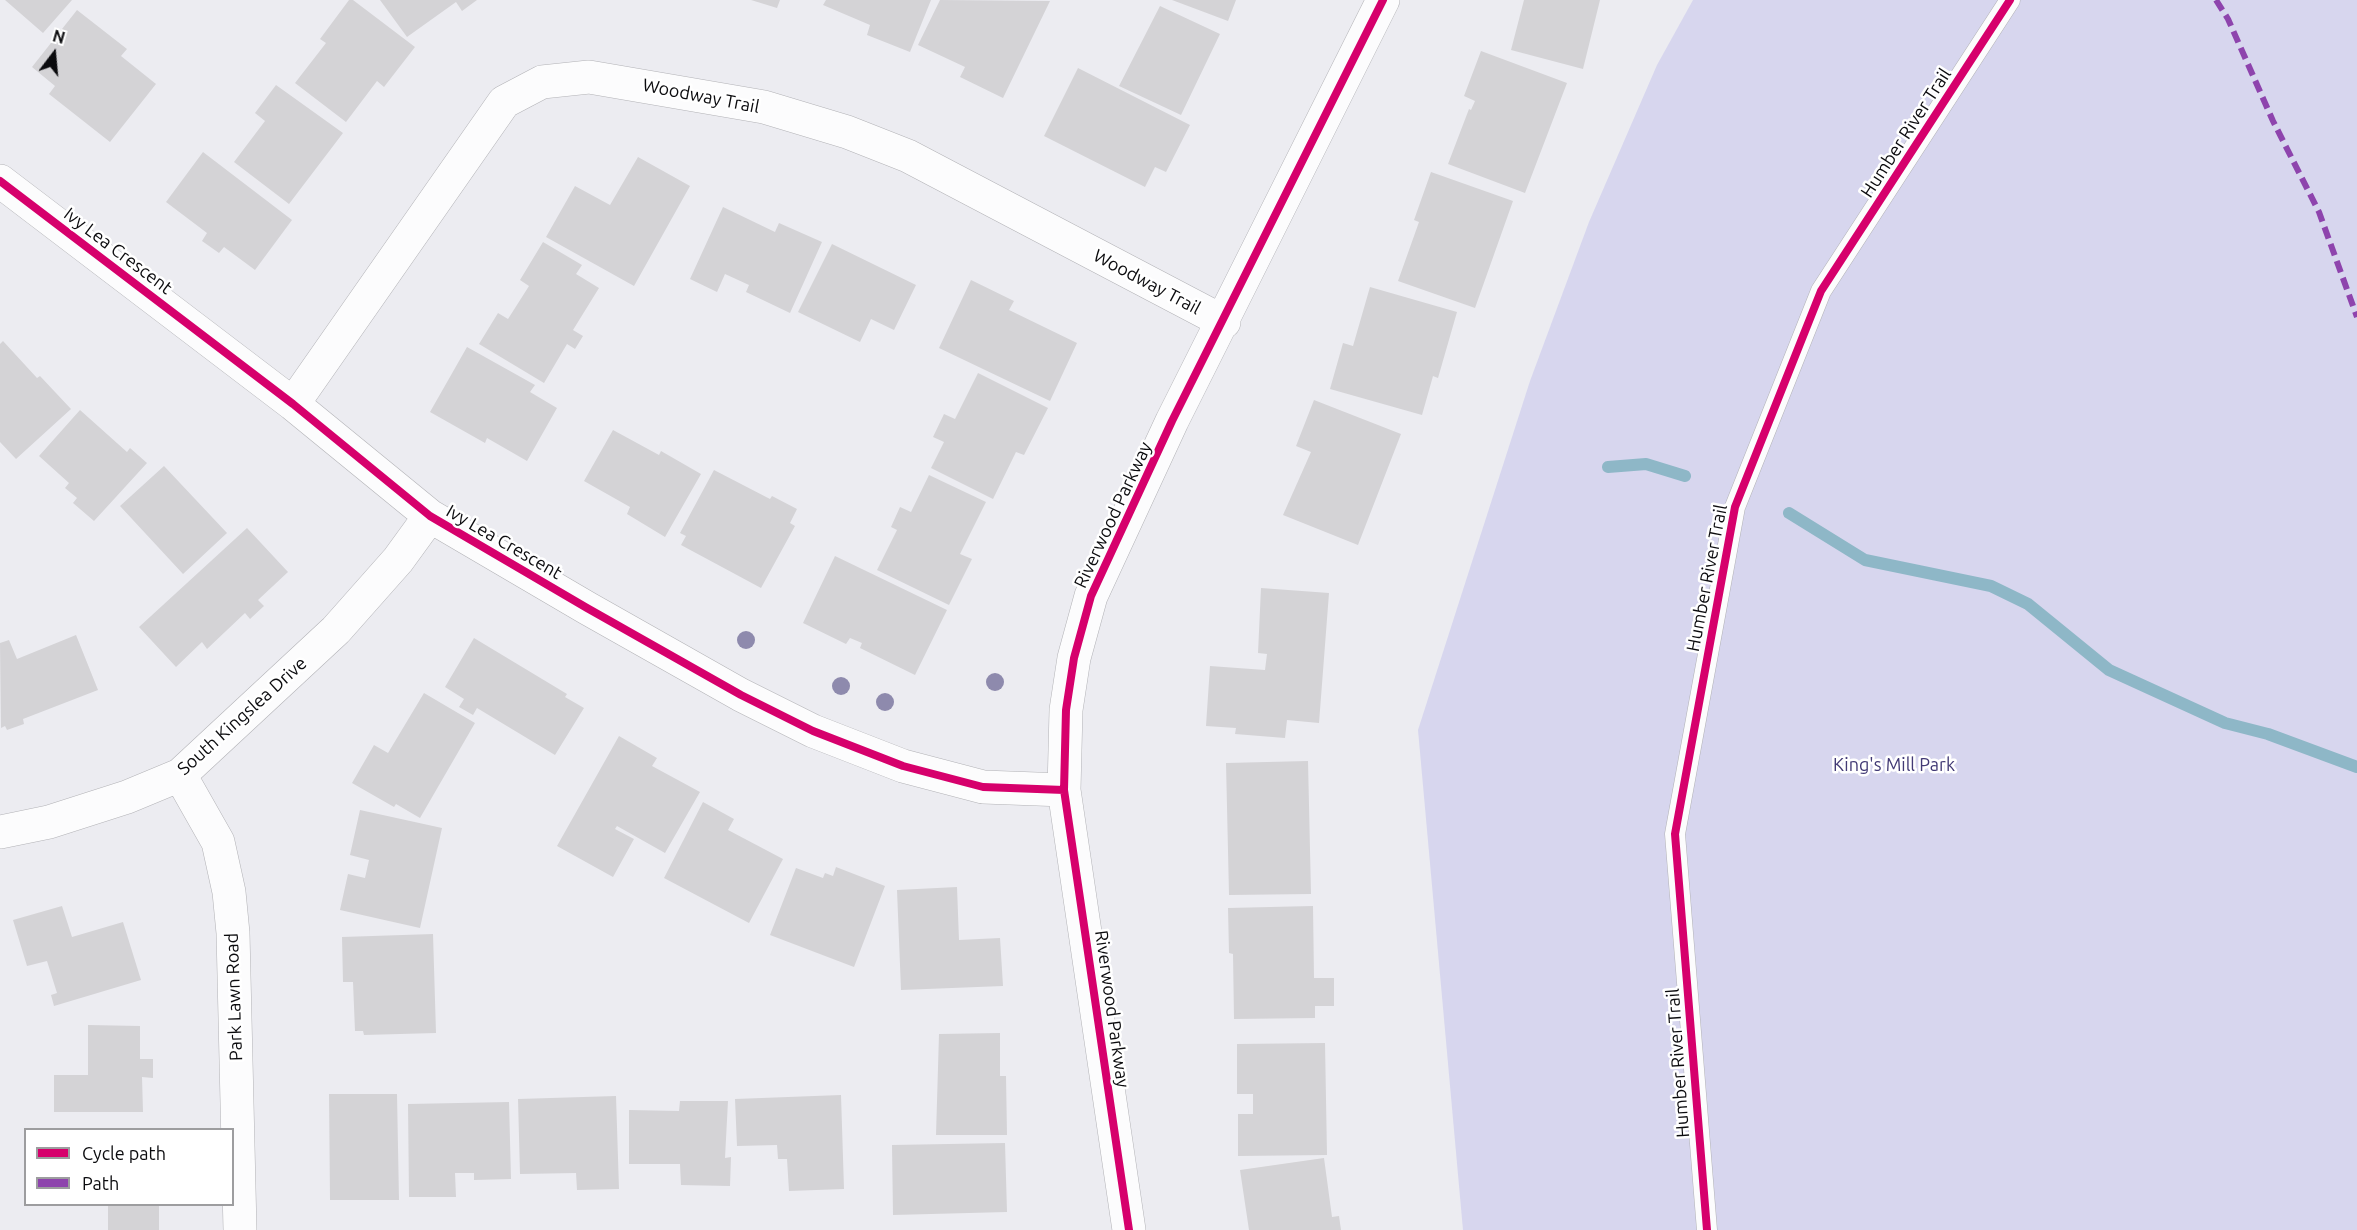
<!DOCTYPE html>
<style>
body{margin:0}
#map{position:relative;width:2357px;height:1230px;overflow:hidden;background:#ececf1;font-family:Ubuntu,sans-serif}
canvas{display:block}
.legend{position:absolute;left:24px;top:1128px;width:210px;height:78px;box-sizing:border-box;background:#fff;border:2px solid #9d9d9f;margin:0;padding:8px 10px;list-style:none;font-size:18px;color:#0b0b0e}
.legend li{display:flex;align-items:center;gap:12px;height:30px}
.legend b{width:30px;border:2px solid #9d9d9f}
.north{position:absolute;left:24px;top:24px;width:60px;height:60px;-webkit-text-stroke:4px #fff;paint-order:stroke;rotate:16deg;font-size:16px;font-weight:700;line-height:24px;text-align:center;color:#0b0b0e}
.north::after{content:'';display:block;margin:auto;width:21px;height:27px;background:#0b0b0e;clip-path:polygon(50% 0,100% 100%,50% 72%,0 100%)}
</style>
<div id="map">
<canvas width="2357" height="1230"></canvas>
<ul class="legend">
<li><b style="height:8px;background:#d6006c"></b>Cycle path</li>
<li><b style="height:8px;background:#8e44ad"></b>Path</li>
</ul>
<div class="north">N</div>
</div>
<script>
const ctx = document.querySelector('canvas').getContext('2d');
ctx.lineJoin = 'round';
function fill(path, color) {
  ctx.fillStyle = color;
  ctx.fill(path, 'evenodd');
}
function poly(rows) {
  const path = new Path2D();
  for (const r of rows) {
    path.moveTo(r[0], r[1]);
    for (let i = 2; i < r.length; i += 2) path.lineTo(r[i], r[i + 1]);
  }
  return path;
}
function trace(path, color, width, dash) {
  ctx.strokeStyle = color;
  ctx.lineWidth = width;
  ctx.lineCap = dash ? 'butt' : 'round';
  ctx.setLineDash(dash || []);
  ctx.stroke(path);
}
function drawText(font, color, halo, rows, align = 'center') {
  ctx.font = font + ' Ubuntu,sans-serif';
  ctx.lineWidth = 5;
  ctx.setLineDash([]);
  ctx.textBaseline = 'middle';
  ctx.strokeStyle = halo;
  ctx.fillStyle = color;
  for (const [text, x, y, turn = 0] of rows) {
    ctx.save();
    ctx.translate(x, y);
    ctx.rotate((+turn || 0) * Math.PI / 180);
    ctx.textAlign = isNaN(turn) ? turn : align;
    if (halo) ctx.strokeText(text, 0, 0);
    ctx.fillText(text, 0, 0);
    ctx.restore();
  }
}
const green = poly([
 [1693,0,2357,0,2357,1230,1463,1230,1418,730,1530,381,1589,222,1657,65]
]);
const stream = poly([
 [1608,467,1646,464,1685,476],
 [1789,513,1865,560,1991,586,2028,604,2109,670,2225,723,2268,734,2357,767]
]);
const building = poly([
 [5,0,72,0,43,33],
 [349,0,353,0,415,47,384,87,377,81,346,122,295,83,326,43,320,39],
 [380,0,477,0,462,11,456,2,407,37],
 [751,0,780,0,777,8],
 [826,0,931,0,910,52,867,35,870,25,823,5],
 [940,0,1050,1,1003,98,960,77,965,67,918,45],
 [1172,0,1236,0,1228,21],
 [1524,0,1600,0,1583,69,1511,50],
 [1160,6,1220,34,1181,115,1119,86],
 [77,10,127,49,121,56,156,84,110,142,49,94,55,86,32,67],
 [1481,51,1567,83,1525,193,1448,164,1469,109,1471,110,1475,101,1464,96],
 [1078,68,1190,125,1166,172,1155,167,1145,187,1044,136],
 [276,85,343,133,289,204,234,162,265,121,255,113],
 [203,152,292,220,255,270,224,247,219,253,202,241,207,233,166,202],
 [638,157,690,186,634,286,546,237,575,186,610,205],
 [1431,172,1513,201,1475,308,1398,281,1419,222,1414,220],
 [723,207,775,232,779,223,822,242,790,313,746,292,749,285,725,274,717,292,690,279],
 [543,242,582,265,576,274,599,288,573,330,583,336,575,349,567,344,544,383,479,344,498,313,508,319,529,286,520,280],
 [832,244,916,285,894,330,871,319,860,342,798,312],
 [971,280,1014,301,1009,310,1077,343,1050,401,939,348],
 [1370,287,1457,312,1438,378,1433,376,1422,415,1330,389,1343,343,1353,346],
 [3,341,37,378,40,376,71,409,16,459,0,442,0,344],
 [467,347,535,385,530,392,557,408,527,461,487,438,485,443,430,412],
 [978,373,1048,408,1024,455,1016,452,993,499,931,468,944,442,933,437,944,414,955,419],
 [1314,400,1401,434,1358,545,1283,515,1311,452,1296,446],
 [80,410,127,452,130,448,147,463,94,521,73,503,77,498,65,488,69,483,39,456],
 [613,430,659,455,661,451,701,474,665,537,627,514,630,507,584,481],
 [164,466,227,533,183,574,120,506],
 [714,470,770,499,772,496,797,509,790,523,795,526,761,588,681,545,686,536,680,533],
 [929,475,986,502,960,554,972,559,949,605,877,570,897,530,891,527,900,507,911,512],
 [247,528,288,572,258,600,264,606,250,619,245,613,207,649,202,642,176,667,139,627],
 [835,556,947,610,915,675,860,648,862,643,850,638,846,644,803,623],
 [1261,588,1329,593,1319,723,1287,720,1285,738,1235,734,1236,728,1206,726,1210,666,1265,670,1267,654,1258,653],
 [76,635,98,690,23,719,24,724,7,730,5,726,1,728,0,643,9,640,17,659],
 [474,638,567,694,565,697,584,708,555,755,477,708,473,715,459,707,464,699,445,687],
 [424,693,475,723,420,818,396,804,394,807,352,783,374,745,388,753],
 [619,736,657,758,652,766,700,792,665,853,617,826,615,829,634,839,613,877,557,846],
 [1308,761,1311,894,1229,895,1226,763],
 [703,802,734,819,728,830,783,859,749,923,664,878],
 [360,810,442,828,420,928,340,910,348,874,365,878,369,860,350,855],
 [836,867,885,886,854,967,770,935,796,868,823,878,825,873,833,876],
 [957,887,959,940,1000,938,1003,986,901,990,897,890],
 [62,906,72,937,123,922,141,980,54,1006,51,995,57,993,47,961,27,966,13,920],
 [1313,906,1314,978,1334,978,1334,1006,1315,1006,1315,1018,1234,1019,1233,954,1229,953,1228,908],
 [433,934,436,1033,364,1035,363,1031,355,1031,353,982,343,982,342,937],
 [88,1025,140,1026,140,1059,153,1059,153,1078,142,1077,143,1112,54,1112,54,1075,88,1075],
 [1000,1033,1000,1076,1006,1076,1007,1135,936,1135,939,1034],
 [1325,1043,1327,1155,1238,1156,1238,1114,1253,1114,1253,1094,1237,1094,1237,1044],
 [329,1094,397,1094,399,1200,330,1200],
 [841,1095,844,1189,789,1191,787,1159,778,1159,777,1145,737,1146,735,1099],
 [616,1096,619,1189,577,1190,576,1173,520,1174,518,1099],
 [680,1101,728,1101,725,1158,731,1157,730,1186,681,1185,680,1164,629,1164,629,1110,679,1111],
 [509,1102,511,1179,474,1180,474,1173,455,1173,456,1197,409,1197,408,1104],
 [1005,1143,1007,1212,893,1215,892,1145],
 [1324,1158,1332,1217,1339,1216,1341,1230,1249,1230,1240,1170],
 [108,1204,159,1204,159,1230,108,1230]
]);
const service = poly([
 [1707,1230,1675,834,1735,507,1821,291,2010,0]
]);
const minor = poly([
 [0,181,293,404,430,516,587,608,741,695,813,731,903,766,983,787,1064,790],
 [293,404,504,102,542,82,589,77,764,107,847,132,908,156,1224,322],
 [180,775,218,842,229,892,233,933,240,1230],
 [0,832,49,822,127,797,180,775,336,630,398,560,430,516],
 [1129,1230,1064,790,1066,710,1074,658,1091,596,1172,421,1383,0]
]);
const quiet = poly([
 [2216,0,2228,19,2273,121,2319,212,2357,317]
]);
const cycleway = poly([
 [0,181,293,404,430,516,587,608,741,695,813,731,903,766,983,787,1064,790],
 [1129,1230,1064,790,1066,710,1074,658,1091,596,1172,421,1383,0],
 [1707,1230,1675,834,1735,507,1821,291,2010,0]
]);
const trees = [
 [746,640],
 [995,682],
 [841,686],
 [885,702]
];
const streetNames = [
 ["Woodway Trail",701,96,11],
 ["Humber River Trail",1906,133,-57],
 ["Ivy Lea Crescent",118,251,37],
 ["Woodway Trail",1147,282,28],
 ["Riverwood Parkway",1113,515,-65],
 ["Ivy Lea Crescent",504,542,30],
 ["Humber River Trail",1707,578,-79],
 ["South Kingslea Drive",242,716,-42],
 ["Park Lawn Road",234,997,-92],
 ["Riverwood Parkway",1112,1009,82],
 ["Humber River Trail",1678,1063,-94]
];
const parkNames = [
 ["King's Mill Park",1894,765]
];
fill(green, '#d7d6ee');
trace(stream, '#8eb7c7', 12);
fill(building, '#d4d3d6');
trace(service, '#b2b2b6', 21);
trace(minor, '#b2b2b6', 34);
trace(service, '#fcfcfd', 20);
trace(minor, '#fcfcfd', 33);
trace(quiet, '#8e44ad', 6, [12, 6]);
trace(cycleway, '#d6006c', 8);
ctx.fillStyle = '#8e8aad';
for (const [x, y] of trees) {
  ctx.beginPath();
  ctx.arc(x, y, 9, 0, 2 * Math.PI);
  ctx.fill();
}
drawText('18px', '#0b0b0e', '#fff', streetNames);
drawText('18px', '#423a75', '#fff', parkNames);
</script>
